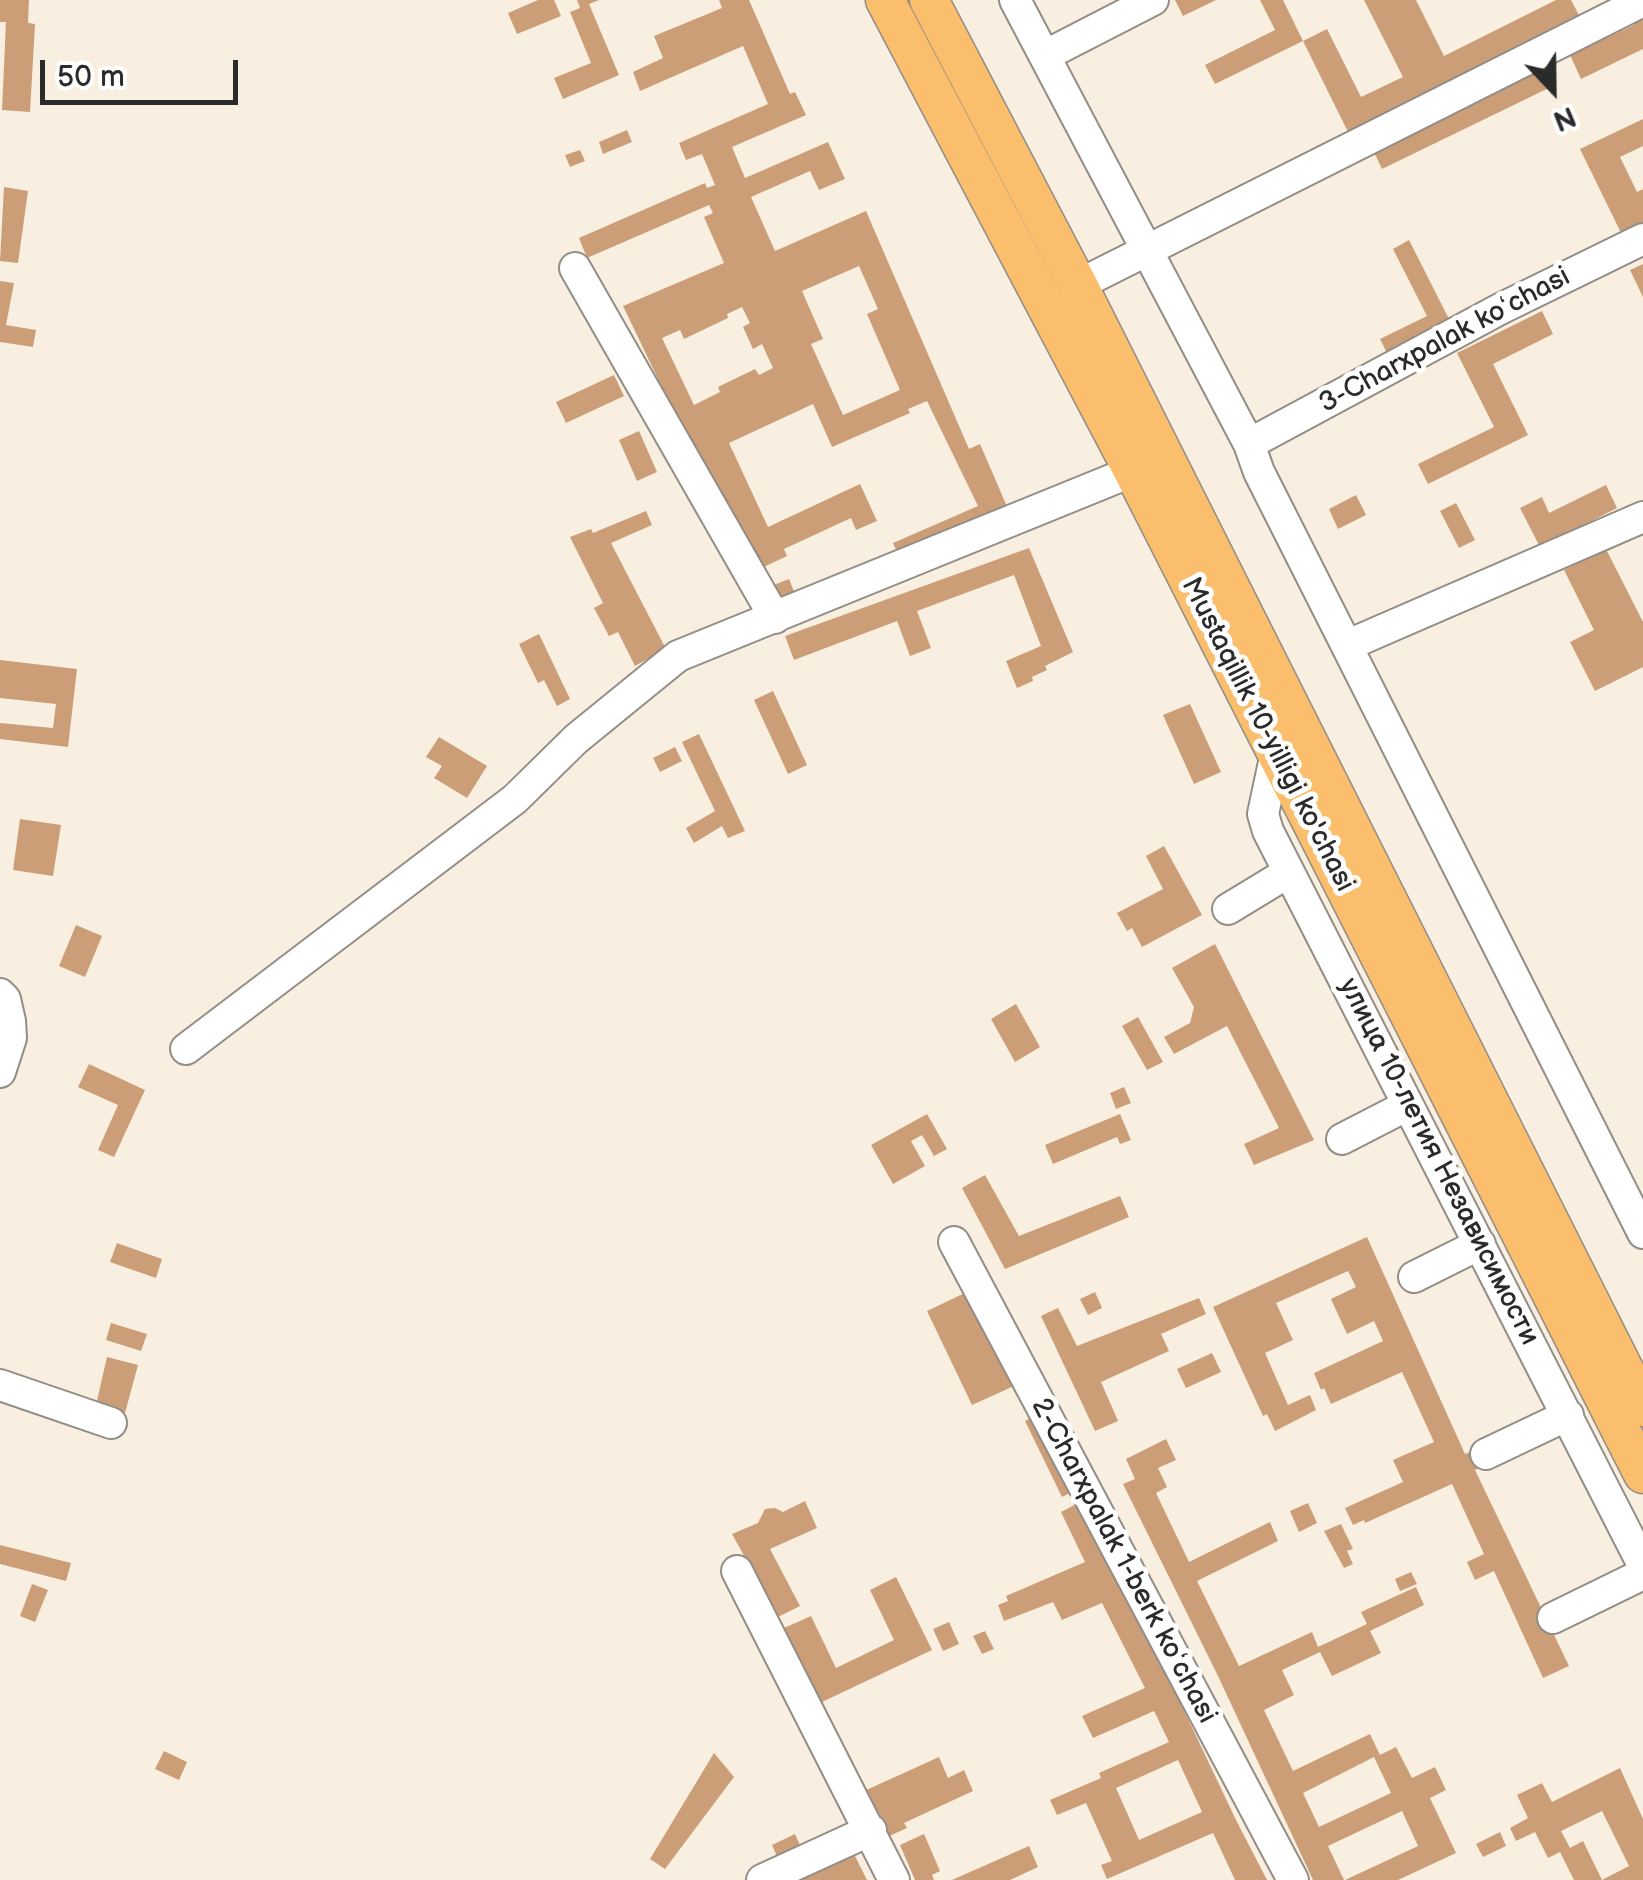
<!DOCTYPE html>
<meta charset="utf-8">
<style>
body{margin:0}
#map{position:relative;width:1643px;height:1880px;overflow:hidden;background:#f9efe1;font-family:"Balsamiq Sans",sans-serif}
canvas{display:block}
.north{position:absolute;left:1503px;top:40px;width:100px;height:100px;-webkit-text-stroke:8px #fff;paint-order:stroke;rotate:158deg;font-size:28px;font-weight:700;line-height:40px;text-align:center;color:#2b2b2b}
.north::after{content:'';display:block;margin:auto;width:35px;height:45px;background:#2b2b2b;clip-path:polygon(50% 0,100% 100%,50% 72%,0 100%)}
.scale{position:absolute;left:40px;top:60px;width:198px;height:45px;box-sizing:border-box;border:5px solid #2b2b2b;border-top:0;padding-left:12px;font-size:30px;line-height:35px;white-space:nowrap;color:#2b2b2b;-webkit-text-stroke:8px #fff;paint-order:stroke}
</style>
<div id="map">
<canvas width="1643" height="1880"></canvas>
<div class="north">N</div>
<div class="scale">50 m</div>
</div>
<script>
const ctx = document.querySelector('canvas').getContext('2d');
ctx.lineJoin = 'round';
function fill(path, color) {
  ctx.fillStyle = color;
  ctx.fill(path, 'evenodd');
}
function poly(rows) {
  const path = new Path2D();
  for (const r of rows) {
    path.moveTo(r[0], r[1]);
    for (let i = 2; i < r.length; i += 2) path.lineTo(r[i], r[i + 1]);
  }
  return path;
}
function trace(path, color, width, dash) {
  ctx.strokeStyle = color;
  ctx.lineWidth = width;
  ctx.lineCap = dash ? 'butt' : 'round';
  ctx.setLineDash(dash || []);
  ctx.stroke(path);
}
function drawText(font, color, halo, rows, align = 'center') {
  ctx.font = font + ' "Balsamiq Sans",sans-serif';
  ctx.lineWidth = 10;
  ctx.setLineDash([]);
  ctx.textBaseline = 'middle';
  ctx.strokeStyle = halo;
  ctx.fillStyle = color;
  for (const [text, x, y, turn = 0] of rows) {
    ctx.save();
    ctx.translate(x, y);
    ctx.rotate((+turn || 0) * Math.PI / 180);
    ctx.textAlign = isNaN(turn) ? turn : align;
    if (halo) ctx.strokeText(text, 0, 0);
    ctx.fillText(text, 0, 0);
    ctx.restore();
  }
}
const building = poly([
 [0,0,29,0,28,23,35,24,30,112,2,110,6,22,0,22],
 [538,0,554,0,561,16,517,34,508,13],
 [577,0,599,0,589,4,619,75,563,99,554,78,591,63,570,12,580,8],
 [719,0,749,0,790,94,795,92,806,115,732,147,745,178,828,142,845,179,819,190,810,171,751,197,775,251,866,211,969,449,980,444,1012,518,903,566,893,543,978,506,927,401,908,409,910,413,832,447,813,404,729,443,768,527,860,484,877,521,856,530,851,518,784,549,787,556,751,573,623,306,724,263,704,217,713,213,709,205,587,258,579,238,705,183,707,188,715,185,702,154,686,160,679,143,768,104,743,46,640,91,633,72,663,58,654,36,722,8],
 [859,266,878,309,867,314,900,390,843,415,811,344,823,339,802,291],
 [742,307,750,323,743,327,753,349,762,344,773,368,759,375,755,369,718,387,720,392,694,405,662,338,680,330,684,339,728,318,727,314],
 [1175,0,1216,0,1183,16],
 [1260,0,1283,0,1303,41,1215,84,1205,65,1275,30],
 [1364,0,1416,0,1444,56,1556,0,1571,0,1580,17,1350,136,1303,41,1327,29,1361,97,1403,77],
 [1643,14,1643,49,1581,79,1570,55,1634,25,1631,19],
 [1548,66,1557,84,1382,169,1373,150],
 [1643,119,1643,146,1620,157,1637,192,1643,189,1643,230,1624,239,1580,149],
 [627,130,632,142,603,154,599,142],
 [580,150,585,161,570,167,565,155],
 [4,187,28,191,18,263,0,261],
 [1409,240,1452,325,1389,357,1380,339,1427,316,1393,249],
 [1643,264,1643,297,1630,270],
 [0,281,14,283,6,325,36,330,33,347,0,342],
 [1542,311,1553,334,1493,364,1528,435,1428,484,1418,464,1494,427,1457,353],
 [614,375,624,396,566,423,556,402],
 [639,431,657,472,637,481,619,440],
 [1606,485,1617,508,1540,547,1520,508,1542,497,1549,513],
 [1356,495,1366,515,1338,529,1329,509],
 [1456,503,1475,540,1459,548,1440,511],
 [646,511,652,525,611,543,666,649,635,666,618,632,609,636,594,608,603,603,570,537,591,529,593,533],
 [1029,548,1073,652,1045,666,1047,670,1032,677,1033,681,1017,688,1006,661,1041,646,1014,575,917,611,931,648,910,656,897,621,794,660,785,636],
 [1606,549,1643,622,1643,667,1595,691,1570,642,1594,630,1564,570],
 [789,579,797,599,779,607,771,586],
 [539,634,570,699,557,706,544,680,538,683,519,644],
 [0,660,77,669,68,747,0,739,0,723,53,728,56,704,0,698],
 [773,691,807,765,788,774,754,700],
 [1190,704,1221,772,1194,784,1163,715],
 [699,734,745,831,728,838,722,826,694,843,686,828,715,811,682,742],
 [439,737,487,766,467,798,434,778,442,766,426,757],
 [675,747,682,761,660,772,653,758],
 [20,819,61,825,53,876,13,870],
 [1164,846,1202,915,1142,947,1132,928,1127,931,1117,913,1163,889,1146,856],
 [76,925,102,936,85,977,59,966],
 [1215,944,1314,1140,1254,1165,1244,1144,1279,1128,1227,1026,1174,1054,1164,1037,1190,1023,1194,1007,1172,968],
 [1016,1004,1040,1047,1015,1062,991,1019],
 [1138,1017,1163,1062,1147,1070,1122,1026],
 [89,1064,145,1090,114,1157,98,1150,118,1105,78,1087],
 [1124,1087,1131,1103,1116,1109,1110,1093],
 [927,1114,947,1149,934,1156,922,1135,911,1141,925,1166,893,1184,871,1145],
 [1120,1114,1131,1140,1120,1144,1117,1137,1053,1164,1045,1145],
 [985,1175,1019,1236,1120,1196,1129,1217,1005,1269,962,1188],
 [1367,1237,1465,1454,1479,1448,1487,1464,1475,1470,1569,1666,1543,1678,1494,1571,1475,1580,1467,1562,1484,1554,1452,1484,1365,1523,1364,1520,1353,1525,1345,1508,1403,1482,1393,1460,1434,1442,1402,1372,1331,1404,1324,1388,1321,1390,1314,1373,1383,1341,1374,1321,1347,1334,1331,1299,1356,1287,1348,1271,1276,1303,1293,1340,1265,1353,1288,1405,1310,1395,1316,1410,1275,1431,1267,1414,1263,1416,1213,1307],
 [117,1243,162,1259,156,1278,110,1262],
 [969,1291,1014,1386,972,1405,927,1311],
 [1095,1292,1102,1308,1088,1315,1080,1299],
 [1199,1298,1206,1314,1161,1334,1169,1351,1101,1382,1118,1421,1095,1431,1041,1316,1058,1308,1077,1346],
 [111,1323,147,1334,141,1351,106,1340],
 [1212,1353,1221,1372,1186,1388,1177,1369],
 [107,1357,138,1365,125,1413,96,1405],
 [1043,1412,1080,1488,1062,1497,1025,1421],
 [1166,1439,1176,1460,1158,1468,1167,1487,1156,1493,1189,1562,1270,1522,1278,1541,1197,1581,1239,1666,1312,1632,1318,1647,1367,1624,1361,1612,1416,1587,1424,1605,1370,1631,1381,1653,1332,1676,1320,1652,1282,1670,1294,1695,1264,1710,1293,1771,1370,1734,1380,1755,1396,1747,1412,1778,1435,1767,1446,1790,1430,1798,1456,1853,1398,1880,1345,1880,1418,1846,1402,1811,1328,1846,1344,1880,1313,1880,1218,1676,1123,1484,1135,1479,1126,1459],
 [1374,1757,1391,1793,1319,1827,1303,1793],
 [1084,1500,1237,1822,1267,1880,1235,1880,1213,1833,1107,1879,1101,1865,1112,1861,1086,1803,1057,1815,1050,1800,1101,1778,1099,1773,1169,1742,1154,1711,1093,1738,1082,1716,1145,1688,1102,1603,1062,1620,1053,1602,1004,1621,998,1605,1008,1601,1006,1596,1085,1562,1061,1512],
 [1178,1760,1202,1812,1139,1840,1116,1788],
 [805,1501,817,1528,770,1549,800,1606,778,1617,732,1534,758,1523,765,1509,775,1508,783,1512],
 [1308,1503,1317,1523,1299,1532,1290,1511],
 [1341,1524,1353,1549,1347,1551,1353,1564,1344,1568,1324,1531],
 [0,1545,71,1563,66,1581,0,1564],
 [1411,1572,1417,1584,1400,1591,1395,1579],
 [896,1577,932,1650,822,1702,784,1628,811,1616,836,1668,894,1640,870,1590],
 [32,1584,48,1590,35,1622,20,1616],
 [949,1622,959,1644,943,1651,933,1629],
 [985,1631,994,1649,982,1654,973,1636],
 [164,1751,187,1762,179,1780,155,1769],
 [714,1753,734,1777,665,1869,650,1859],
 [939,1757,948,1778,964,1770,973,1791,904,1823,907,1828,885,1838,864,1791],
 [1620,1768,1643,1819,1643,1880,1574,1880,1560,1852,1548,1858,1535,1832,1516,1841,1510,1828,1528,1818,1517,1795,1542,1783,1552,1802],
 [1602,1811,1629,1866,1602,1880,1583,1841,1570,1848,1561,1831],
 [1500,1832,1506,1846,1483,1857,1476,1844],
 [795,1834,806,1859,783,1870,772,1845],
 [924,1834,940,1871,932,1875,934,1880,915,1880,900,1845],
 [1029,1846,1038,1867,1010,1880,952,1880],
 [854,1854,867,1880,800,1880]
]);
const minor = poly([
 [1015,0,1249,444,1259,472,1643,1233],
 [1046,55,1153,0],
 [575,268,775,618],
 [1078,285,1643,1],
 [1249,444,1500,309,1643,239],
 [1348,645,1643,517],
 [1276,753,1263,814,1268,831,1643,1565],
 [1228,909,1289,872],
 [0,994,5,999,10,1021,11,1038,0,1072],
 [186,1049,515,799,576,739,678,656,1153,463],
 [1342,1139,1408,1105],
 [954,1242,1293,1880],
 [1414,1277,1480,1244],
 [0,1385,111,1423],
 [1486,1454,1568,1415],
 [737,1571,894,1880],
 [1553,1618,1643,1574],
 [762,1880,871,1830]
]);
const major = poly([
 [885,0,1133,471,1643,1474],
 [929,0,1078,285,1643,1407]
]);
const streetNames = [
 ["3-Charxpalak koʻchasi",1445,341,-28],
 ["Mustaqillik 10-yilligi ko'chasi",1267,735,63],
 ["улица 10-летия Независимости",1438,1162,63],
 ["2-Charxpalak 1-berk koʻchasi",1123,1561,62]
];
fill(building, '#cc9e77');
trace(minor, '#928d86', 34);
trace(major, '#928d86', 41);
trace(minor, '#fff', 30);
trace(major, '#fabe6d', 38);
drawText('28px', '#2b2b2b', '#fff', streetNames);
</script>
